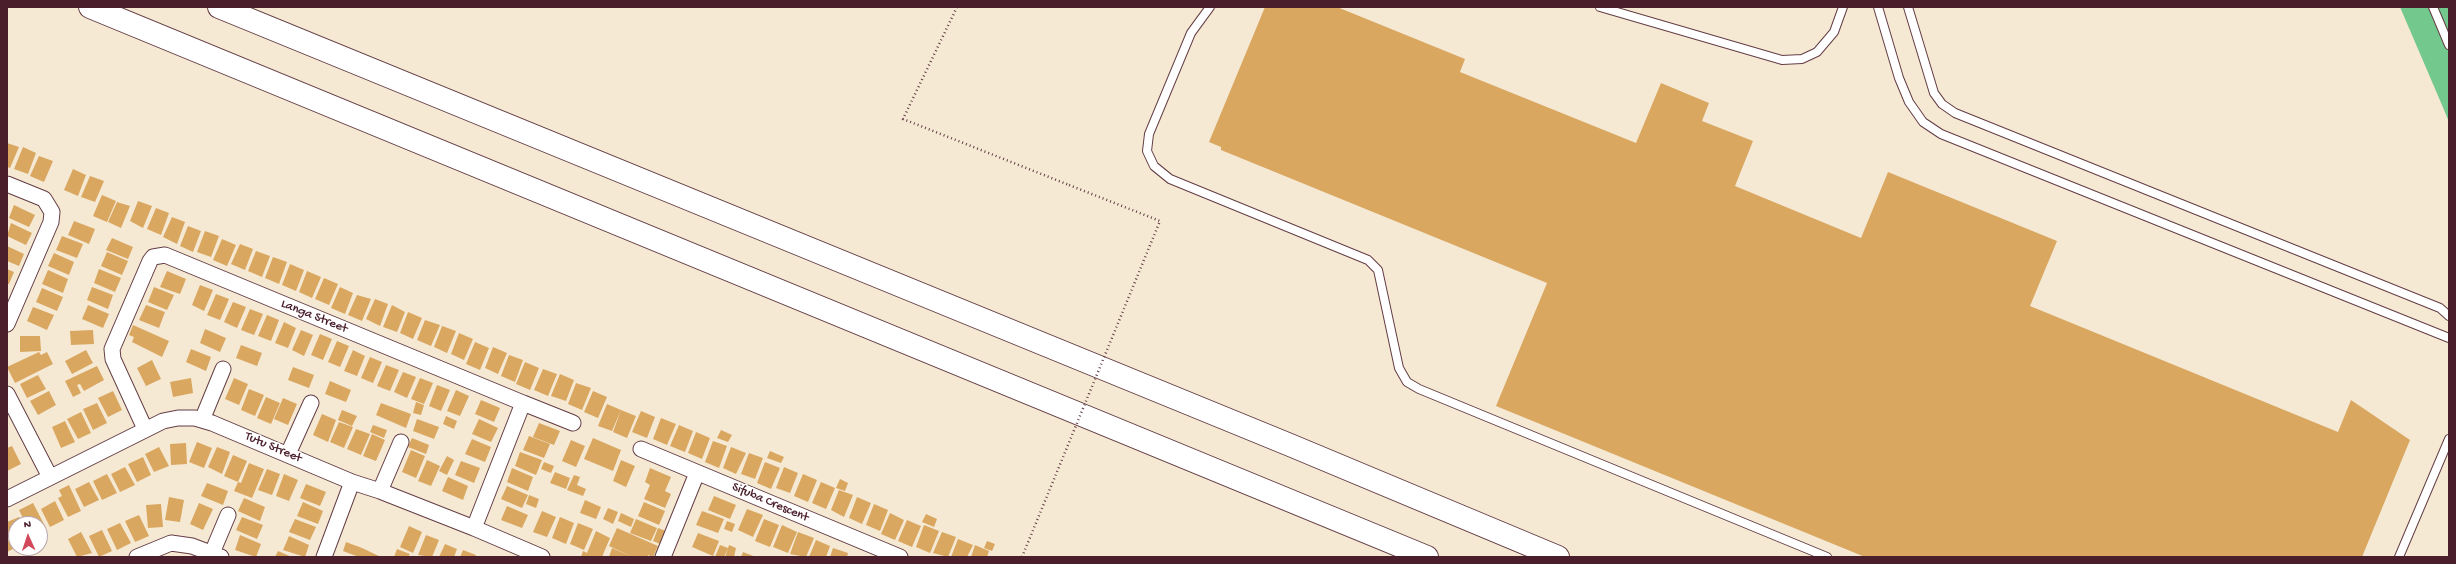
<!DOCTYPE html>
<style>
body{margin:0}
#map{position:relative;width:2456px;height:564px;overflow:hidden;background:#f5e9d4;font-family:"Gochi Hand",sans-serif}
canvas{display:block}
.frame{position:absolute;inset:0;border:8px solid #4a1f2b;pointer-events:none}
.north{position:absolute;left:8px;top:516px;width:40px;height:40px;box-sizing:border-box;background:#fff;border:1px solid #b7a5aa;border-radius:50%;rotate:357deg;font-size:11px;font-weight:700;line-height:16px;text-align:center;color:#4a1f2b}
.north::after{content:'';display:block;margin:auto;width:14px;height:18px;background:#d1495b;clip-path:polygon(50% 0,100% 100%,50% 72%,0 100%)}
</style>
<div id="map">
<canvas width="2456" height="564"></canvas>
<div class="frame"></div>
<div class="north">N</div>
</div>
<script>
const ctx = document.querySelector('canvas').getContext('2d');
ctx.lineJoin = 'round';
function fill(path, color) {
  ctx.fillStyle = color;
  ctx.fill(path, 'evenodd');
}
function poly(rows) {
  const path = new Path2D();
  for (const r of rows) {
    path.moveTo(r[0], r[1]);
    for (let i = 2; i < r.length; i += 2) path.lineTo(r[i], r[i + 1]);
  }
  return path;
}
function trace(path, color, width, dash) {
  ctx.strokeStyle = color;
  ctx.lineWidth = width;
  ctx.lineCap = dash ? 'butt' : 'round';
  ctx.setLineDash(dash || []);
  ctx.stroke(path);
}
function drawText(font, color, halo, rows, align = 'center') {
  ctx.font = font + ' "Gochi Hand",sans-serif';
  ctx.lineWidth = 3;
  ctx.setLineDash([]);
  ctx.textBaseline = 'middle';
  ctx.strokeStyle = halo;
  ctx.fillStyle = color;
  for (const [text, x, y, turn = 0] of rows) {
    ctx.save();
    ctx.translate(x, y);
    ctx.rotate((+turn || 0) * Math.PI / 180);
    ctx.textAlign = isNaN(turn) ? turn : align;
    if (halo) ctx.strokeText(text, 0, 0);
    ctx.fillText(text, 0, 0);
    ctx.restore();
  }
}
const green = poly([
 [2400,7,2449,7,2449,122,2442,105]
]);
const building = poly([
 [1265,7,1337,7,1465,59,1460,72,1636,143,1661,83,1709,103,1702,121,1753,141,1735,186,1861,238,1888,172,2057,241,2030,306,2338,432,2351,400,2410,440,2362,557,1865,557,1496,406,1547,283,1221,150,1221,147,1209,142],
 [7,143,19,147,10,168,7,167],
 [23,147,36,153,28,174,14,169],
 [39,156,53,161,44,182,30,176],
 [73,169,86,175,78,196,64,190],
 [90,176,104,181,95,202,81,197],
 [102,195,116,201,107,222,93,216],
 [138,201,152,206,143,228,130,221],
 [117,202,130,206,121,228,108,222],
 [14,205,35,215,29,227,9,218],
 [156,208,169,213,161,235,147,229],
 [172,217,185,222,177,244,163,237],
 [74,221,95,229,89,244,68,235],
 [11,223,32,233,26,245,7,236],
 [188,226,201,231,193,252,180,246],
 [205,231,219,236,211,257,197,252],
 [62,236,83,244,77,258,56,250],
 [112,238,133,247,128,259,106,250],
 [222,239,236,245,227,266,213,260],
 [240,244,253,249,245,270,231,264],
 [7,246,24,254,19,266,7,261],
 [256,251,270,256,262,277,248,271],
 [107,252,128,261,122,275,101,266],
 [54,253,74,262,69,275,48,266],
 [273,257,287,262,279,284,265,278],
 [290,264,304,270,296,291,282,285],
 [7,269,14,272,9,284,7,284],
 [99,269,121,278,115,292,94,283],
 [48,270,68,279,63,293,42,284],
 [167,271,186,279,180,294,160,287],
 [307,271,321,277,312,298,299,292],
 [324,278,338,284,329,305,315,299],
 [200,285,213,290,204,311,192,305],
 [92,287,113,295,108,309,87,300],
 [154,287,174,295,167,310,148,302],
 [340,287,353,293,345,314,331,308],
 [42,288,63,297,57,311,36,302],
 [216,294,229,299,220,320,207,315],
 [357,295,371,299,362,321,348,315],
 [375,299,388,304,380,326,366,319],
 [233,302,246,307,237,328,224,322],
 [88,305,109,314,103,328,82,319],
 [146,305,165,312,159,328,139,320],
 [392,305,405,312,397,332,383,327],
 [33,307,54,315,47,330,27,321],
 [250,309,263,314,254,335,241,330],
 [408,312,422,318,413,339,400,333],
 [267,315,279,320,271,341,258,336],
 [425,320,440,325,431,346,417,340],
 [284,322,296,328,288,348,275,343],
 [133,325,169,341,162,357,132,342,134,337,129,335],
 [442,326,456,331,447,353,434,347],
 [205,329,226,338,220,352,200,343],
 [93,330,94,344,71,345,70,331],
 [301,330,313,335,304,356,292,350],
 [459,333,473,339,464,360,451,354],
 [320,334,332,339,323,360,311,355],
 [20,336,40,336,41,351,20,352],
 [337,341,349,346,340,367,328,362],
 [475,342,489,348,480,370,466,364],
 [241,345,262,353,257,366,236,358],
 [493,347,507,353,498,374,485,368],
 [191,349,211,357,206,371,186,362],
 [86,350,93,363,72,374,65,361],
 [353,350,365,356,357,376,344,371],
 [39,352,41,355,47,352,53,364,15,383,7,367],
 [509,355,523,360,515,382,501,376],
 [370,357,382,362,373,383,361,378],
 [152,360,161,379,146,386,137,368],
 [525,362,539,368,530,390,516,384],
 [386,365,399,370,390,391,377,386],
 [97,366,104,380,84,391,80,384,77,385,81,393,73,397,65,381],
 [293,367,314,375,309,388,288,380],
 [543,369,557,374,548,396,534,390],
 [403,372,416,377,407,398,394,392],
 [560,374,574,380,566,401,551,396],
 [38,375,46,389,27,398,20,384],
 [191,378,193,393,173,397,170,382],
 [234,378,248,384,239,405,225,399],
 [420,378,433,383,424,404,411,399],
 [330,381,351,390,346,402,325,394],
 [576,383,591,388,582,410,568,404],
 [437,385,450,390,441,411,429,406],
 [249,389,264,395,255,416,241,410],
 [456,390,469,396,460,416,447,411],
 [49,391,56,405,38,415,30,401],
 [113,391,122,410,108,417,98,398],
 [593,391,607,397,598,418,584,412],
 [266,397,280,403,271,424,257,418],
 [283,398,297,404,288,425,274,419],
 [481,400,500,408,494,422,475,414],
 [416,402,424,405,421,415,413,413],
 [97,403,107,423,93,430,83,409],
 [381,403,411,414,406,428,376,415],
 [607,404,621,410,612,431,598,426],
 [342,410,357,416,352,426,338,420],
 [621,410,636,416,627,438,613,432],
 [641,411,655,417,647,438,632,432],
 [81,412,91,433,78,439,67,419],
 [322,414,336,420,328,442,313,435],
 [446,416,457,421,454,429,443,424],
 [661,418,676,424,667,445,653,439],
 [417,419,439,427,434,439,413,431],
 [479,419,498,428,491,442,472,434],
 [65,421,75,442,61,448,52,427],
 [339,422,353,427,344,448,330,442],
 [539,423,560,431,554,445,533,437],
 [373,425,387,430,384,438,370,432],
 [679,425,693,431,685,452,670,446],
 [356,429,370,434,361,455,347,449],
 [721,430,732,435,728,442,717,438],
 [696,432,710,438,702,459,688,453],
 [372,434,385,440,376,461,363,456],
 [529,436,550,444,544,458,523,450],
 [412,438,429,445,426,454,408,447],
 [593,438,621,450,613,471,584,459],
 [472,439,491,447,485,462,465,454],
 [571,440,585,446,576,467,562,461],
 [713,441,727,446,719,468,705,462],
 [197,442,212,448,204,468,189,462],
 [186,443,187,464,171,465,170,444],
 [12,446,21,464,7,471,7,448],
 [159,447,169,466,154,472,145,454],
 [217,447,230,452,222,474,208,467],
 [731,447,746,453,736,474,723,468],
 [411,450,425,456,416,478,402,472],
 [770,451,784,457,781,463,767,458],
 [520,452,542,460,536,475,515,466],
 [749,453,763,458,755,479,741,474],
 [233,455,247,461,238,482,224,476],
 [447,456,454,460,447,475,439,471],
 [143,457,151,475,137,482,128,464],
 [427,460,440,466,431,486,418,481],
 [621,460,635,466,626,487,613,481],
 [461,461,480,468,474,483,455,475],
 [544,462,554,466,551,473,541,469],
 [765,462,780,468,771,489,757,483],
 [249,463,264,469,252,498,234,491,238,482,241,483],
 [125,467,135,485,120,492,111,474],
 [784,467,798,473,790,493,776,488],
 [512,468,533,477,528,491,507,482],
 [650,468,671,477,665,491,671,494,665,508,644,499,650,485,645,482],
 [267,469,280,474,272,495,258,490],
 [555,472,570,478,566,489,550,483],
 [107,474,117,493,102,500,93,481],
 [284,474,298,480,289,501,276,496],
 [803,474,817,480,808,502,794,496],
 [574,475,580,477,577,485,586,489,583,496,567,490],
 [448,477,468,486,463,500,442,491],
 [840,479,848,483,845,491,836,488],
 [89,482,99,500,84,507,75,489],
 [821,482,835,488,826,509,812,503],
 [207,483,228,491,223,505,201,496],
 [306,484,326,492,320,506,300,498],
 [69,485,81,511,68,517,58,498,62,496,59,490],
 [507,486,528,495,522,508,501,499],
 [839,490,853,495,844,517,831,510],
 [529,495,539,499,536,508,526,504],
 [714,496,736,505,730,519,708,510],
 [169,497,184,500,180,522,165,520],
 [857,497,871,503,862,524,849,518],
 [244,498,265,507,260,521,238,511],
 [585,500,601,507,596,519,580,513],
 [55,501,64,520,50,527,41,509],
 [303,502,323,511,318,524,297,516],
 [644,502,665,511,659,525,638,516],
 [33,503,46,528,40,530,40,524,26,524,19,510],
 [199,503,213,509,203,530,190,524],
 [161,504,163,527,148,528,146,505],
 [874,504,888,510,880,531,866,525],
 [507,506,528,515,522,528,501,520],
 [608,508,618,512,613,524,603,519],
 [747,509,763,515,753,537,738,530],
 [542,511,556,517,547,537,533,532],
 [702,511,724,519,718,533,696,525],
 [621,513,634,519,631,527,618,521],
 [890,513,904,520,895,540,881,534],
 [926,514,937,519,934,527,922,522],
 [139,515,149,536,135,542,125,521],
 [19,517,23,524,16,524,16,541,13,542,7,529,7,522],
 [242,517,263,525,257,539,236,530],
 [560,517,574,523,566,544,552,538],
 [295,519,316,527,310,540,289,532],
 [636,519,657,528,651,541,630,533],
 [764,519,779,525,770,547,755,541],
 [907,520,921,526,912,547,898,541],
 [727,521,735,524,732,532,724,529],
 [120,523,131,543,117,550,107,529],
 [578,523,593,529,584,550,570,544],
 [782,525,797,532,788,553,773,547],
 [924,525,939,531,930,553,916,547],
 [409,526,422,532,413,553,400,547],
 [617,528,658,546,653,557,648,555,648,557,633,557,609,546],
 [658,528,666,531,660,544,653,541],
 [102,530,112,551,99,557,89,536],
 [596,531,610,538,602,557,581,557,583,551,587,553],
 [81,532,92,553,77,557,68,539],
 [798,532,814,538,806,557,790,554],
 [942,532,956,537,948,557,933,553],
 [698,533,719,541,713,556,692,547],
 [240,535,261,544,256,557,235,550],
 [426,535,439,540,432,557,418,555],
 [289,536,309,545,305,557,283,550],
 [7,538,13,549,7,552],
 [958,539,973,545,967,557,951,557],
 [816,540,830,546,826,557,809,557],
 [987,541,995,544,992,551,984,548],
 [346,542,362,548,381,557,359,557,343,551],
 [445,544,457,549,454,557,439,557],
 [720,545,728,548,724,557,715,557],
 [729,545,736,548,734,557,725,557],
 [975,545,989,551,987,557,971,557],
 [612,548,633,557,609,557],
 [833,548,848,553,847,557,830,557],
 [397,549,410,554,408,557,394,557],
 [463,550,476,555,475,557,460,557],
 [278,551,292,557,275,557],
 [743,552,756,557,741,557]
]);
const path = poly([
 [957,7,903,119,1069,185]
]);
const lane = poly([
 [1210,7,1191,33,1149,134,1147,151,1154,166,1170,179,1368,260,1378,270,1399,368,1407,382,1419,389,1827,557],
 [1600,7,1782,60,1802,59,1817,52,1834,32,1843,7],
 [1878,7,1899,78,1909,102,1923,122,1941,134,2449,338],
 [1908,7,1934,93,1942,104,1955,113,2440,308,2449,316],
 [2433,7,2449,45],
 [2399,557,2449,439]
]);
const street = poly([
 [7,184,44,199,52,212,51,222,7,324],
 [7,394,50,477],
 [523,403,573,423],
 [202,420,223,369],
 [145,429,113,359,112,349,150,261,153,257,165,255,523,403,474,528],
 [641,449,900,557],
 [288,454,311,403],
 [380,491,401,442],
 [7,499,163,421,178,418,195,418,212,423,352,482,380,491,474,528,542,557],
 [212,553,228,515],
 [137,557,171,543,192,546,221,557],
 [324,557,352,482],
 [663,557,697,473]
]);
const highway = poly([
 [90,7,1427,557],
 [219,7,1290,445,1558,557]
]);
const pathBridge = poly([
 [1022,557,1160,221,1069,185]
]);
const streetNames = [
 ["Langa Street",314,317,22],
 ["Tutu Street",273,448,23],
 ["Sifuba Crescent",770,503,23]
];
fill(green, '#73c88d');
fill(building, '#d9a760');
trace(lane, '#643d44', 10);
trace(street, '#643d44', 17);
trace(highway, '#643d44', 24);
trace(path, '#643d44', 2.5, [1, 3]);
trace(lane, '#fff', 8);
trace(street, '#fff', 15);
trace(highway, '#fff', 22);
trace(pathBridge, '#643d44', 2.5, [1, 3]);
drawText('13px', '#4a1f2b', '#fff', streetNames);
</script>
